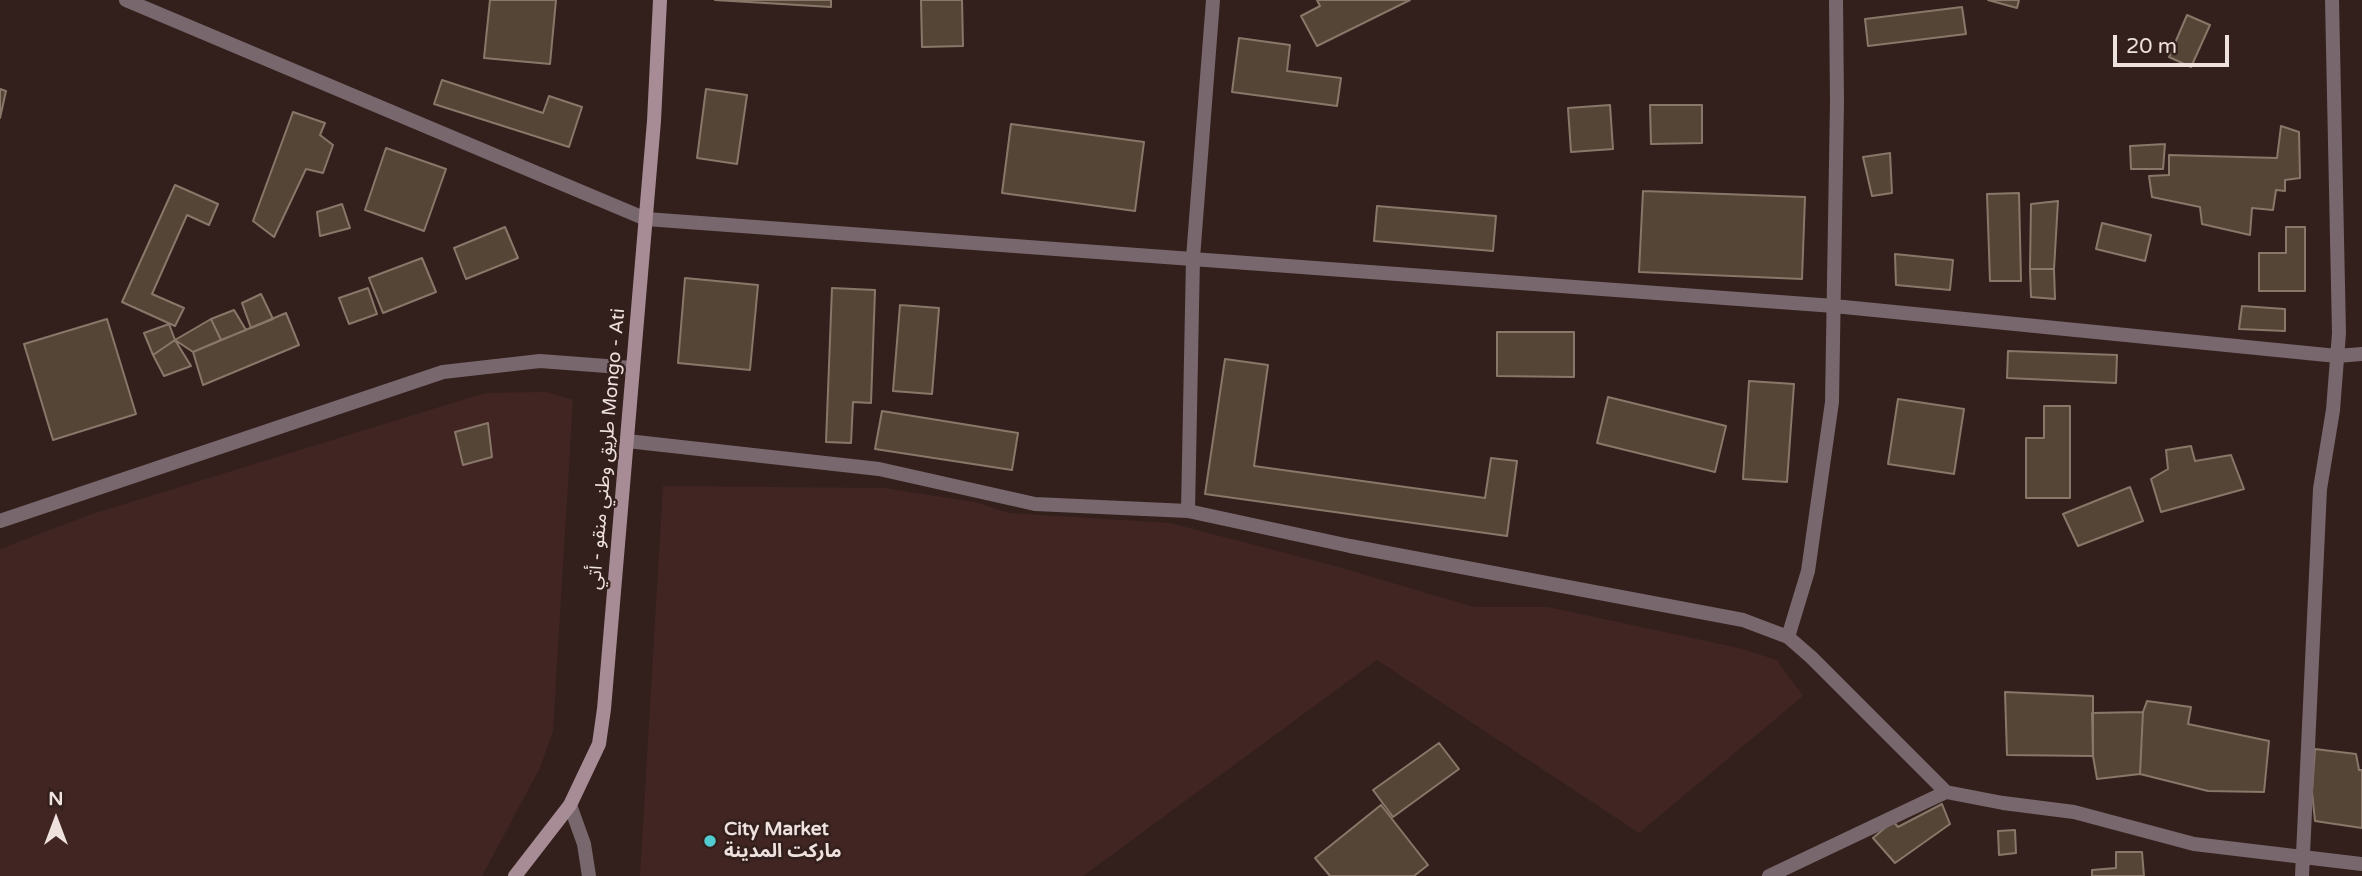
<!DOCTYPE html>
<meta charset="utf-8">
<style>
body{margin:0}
#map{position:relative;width:2362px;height:876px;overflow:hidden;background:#33201d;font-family:"Varela Round",sans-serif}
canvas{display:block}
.north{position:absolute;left:21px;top:785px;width:70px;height:70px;-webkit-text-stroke:5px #33201d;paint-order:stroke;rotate:0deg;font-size:19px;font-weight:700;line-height:28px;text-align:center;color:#eee1de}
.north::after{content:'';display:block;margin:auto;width:24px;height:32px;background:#eee1de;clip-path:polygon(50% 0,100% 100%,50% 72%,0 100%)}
.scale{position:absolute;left:2113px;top:35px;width:116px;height:32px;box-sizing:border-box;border:4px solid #eee1de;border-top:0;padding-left:9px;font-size:21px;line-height:24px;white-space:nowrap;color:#eee1de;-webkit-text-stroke:5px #33201d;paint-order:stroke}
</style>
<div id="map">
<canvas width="2362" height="876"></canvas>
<div class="north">N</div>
<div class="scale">20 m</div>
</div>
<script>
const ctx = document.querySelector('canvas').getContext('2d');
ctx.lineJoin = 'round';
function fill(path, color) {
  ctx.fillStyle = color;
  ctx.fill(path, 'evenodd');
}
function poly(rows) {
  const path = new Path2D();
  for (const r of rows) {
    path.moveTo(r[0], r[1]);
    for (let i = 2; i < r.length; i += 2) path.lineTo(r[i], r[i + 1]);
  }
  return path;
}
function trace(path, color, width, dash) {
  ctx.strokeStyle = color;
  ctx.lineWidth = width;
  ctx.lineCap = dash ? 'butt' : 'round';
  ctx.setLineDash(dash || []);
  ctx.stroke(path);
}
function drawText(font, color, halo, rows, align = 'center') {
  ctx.font = font + ' "Varela Round","Noto Sans Arabic",sans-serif';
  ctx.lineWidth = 5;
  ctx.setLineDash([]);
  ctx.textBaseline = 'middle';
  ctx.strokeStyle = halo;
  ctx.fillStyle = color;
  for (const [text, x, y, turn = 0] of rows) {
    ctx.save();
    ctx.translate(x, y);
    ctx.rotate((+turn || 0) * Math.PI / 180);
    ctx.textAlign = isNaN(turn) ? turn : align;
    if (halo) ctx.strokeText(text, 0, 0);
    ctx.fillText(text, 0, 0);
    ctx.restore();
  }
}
const built = poly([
 [546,392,573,400,553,731,540,768,482,876,0,876,0,549,92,514,485,393],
 [663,486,884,488,975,502,1009,513,1170,523,1335,566,1474,607,1548,607,1739,648,1777,660,1803,696,1639,833,1377,660,1083,876,640,876]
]);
const building = poly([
 [490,0,556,0,550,64,484,58,490,0],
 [715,0,831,0,831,7,715,0],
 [921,0,962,0,963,46,922,47,921,0],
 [1317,0,1410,0,1317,46,1301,16,1320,6,1317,0],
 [1988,0,2019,0,2017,8,1988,0],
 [1962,7,1966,34,1868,46,1865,19,1962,7],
 [2187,15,2210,25,2191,67,2169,57,2187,15],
 [1239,38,1290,45,1287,71,1341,78,1337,106,1232,92,1239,38],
 [442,80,543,113,549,96,582,107,569,147,434,104,442,80],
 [0,89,6,91,0,118,0,89],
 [706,89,747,95,737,164,697,158,706,89],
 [1610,105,1613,149,1571,152,1568,108,1610,105],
 [1650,105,1702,105,1702,143,1651,144,1650,105],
 [293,112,325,123,320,135,333,145,323,173,306,169,274,237,253,221,293,112],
 [1011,124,1144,142,1135,211,1002,193,1011,124],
 [2281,126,2299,132,2300,178,2285,180,2285,191,2276,190,2273,210,2252,208,2250,235,2202,224,2200,207,2152,197,2149,176,2169,175,2169,155,2277,158,2281,126],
 [2165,144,2163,169,2131,169,2130,146,2165,144],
 [386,148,446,169,424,231,365,210,386,148],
 [1890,153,1892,193,1872,196,1863,157,1890,153],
 [175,185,218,204,209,225,187,215,152,294,184,308,175,326,122,302,175,185],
 [1643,191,1805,197,1802,279,1639,272,1643,191],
 [2019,193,2021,281,1990,281,1987,194,2019,193],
 [2058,201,2054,269,2030,269,2031,204,2058,201],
 [342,204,350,228,320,236,317,212,342,204],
 [1377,206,1496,216,1493,251,1374,241,1377,206],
 [2102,223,2151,235,2145,261,2096,249,2102,223],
 [505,227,518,258,466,279,454,248,505,227],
 [2286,227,2305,227,2305,291,2259,291,2259,253,2286,253,2286,227],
 [1895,254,1953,260,1950,290,1896,285,1895,254],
 [422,258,436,292,383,313,369,278,422,258],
 [2030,269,2054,269,2055,299,2031,297,2030,269],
 [685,278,758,285,750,370,678,363,685,278],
 [368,288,377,314,349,324,339,298,368,288],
 [832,288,875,290,871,403,853,402,851,443,826,442,832,288],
 [261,294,273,319,251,328,242,303,261,294],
 [900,305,939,308,932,394,893,391,900,305],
 [2242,306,2285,309,2285,331,2239,329,2242,306],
 [234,310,246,330,221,340,211,319,234,310],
 [286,313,299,345,203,385,193,352,286,313],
 [107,319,136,414,53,440,24,344,107,319],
 [211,319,221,340,193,352,175,340,211,319],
 [169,324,175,340,153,355,144,333,169,324],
 [1497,332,1574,332,1574,377,1497,376,1497,332],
 [175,340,191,366,164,376,153,355,175,340],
 [2008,351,2117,355,2116,383,2007,378,2008,351],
 [1225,359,1268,365,1254,466,1485,498,1491,458,1517,461,1507,536,1205,494,1225,359],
 [1749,381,1794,384,1787,482,1743,479,1749,381],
 [1608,397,1726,426,1715,472,1597,443,1608,397],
 [1898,399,1964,409,1954,474,1888,464,1898,399],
 [2044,406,2070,406,2070,498,2026,498,2026,438,2044,438,2044,406],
 [882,411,1018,433,1012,470,875,449,882,411],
 [488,423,492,457,463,465,455,432,488,423],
 [2191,446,2195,461,2231,455,2244,489,2161,512,2151,479,2168,469,2166,450,2191,446],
 [2130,487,2143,521,2078,546,2063,514,2130,487],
 [2005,692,2093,696,2093,756,2007,755,2005,692],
 [2147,701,2191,707,2188,724,2269,741,2264,792,2208,791,2140,774,2143,712,2147,701],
 [2143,712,2140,774,2097,779,2093,756,2092,713,2143,712],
 [1439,743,1459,769,1393,817,1373,790,1439,743],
 [2315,749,2356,754,2359,770,2362,770,2362,828,2315,821,2312,792,2315,749],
 [1942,804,1950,824,1895,863,1873,838,1893,821,1898,827,1942,804],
 [1381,805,1428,865,1414,876,1330,876,1315,858,1381,805],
 [2015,830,2016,853,1999,855,1998,831,2015,830],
 [2116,852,2142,852,2144,876,2092,876,2092,870,2116,868,2116,852]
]);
const minor = poly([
 [126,0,646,219,1834,306,2337,356,2362,354],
 [627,441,879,469,1035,504,1188,511,1350,546,1743,620,1788,637,1811,657,1946,792],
 [1188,511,1193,258,1213,0],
 [0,521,443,372,540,361,633,368],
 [1788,637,1808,571,1832,402,1837,101,1836,0],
 [570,805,584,844,589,876],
 [1769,876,1946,792,2003,803,2074,812,2194,844,2362,864],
 [2302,876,2320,489,2333,410,2339,333,2332,0]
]);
const secondary = poly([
 [515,876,570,805,599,744,604,709,654,121,660,0]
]);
const markers = [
 [710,841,7,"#51ccd1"]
];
const streetNames = [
 ["طريق وطني منقو - أتي Mongo - Ati",607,449,-85]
];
const poiNames = [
 ["City Market",724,830],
 ["ماركت المدينة",724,852]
];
fill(built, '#402522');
fill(building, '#554537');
trace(building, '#897769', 2);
trace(minor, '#78676d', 14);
trace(secondary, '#a78c95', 14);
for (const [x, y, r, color] of markers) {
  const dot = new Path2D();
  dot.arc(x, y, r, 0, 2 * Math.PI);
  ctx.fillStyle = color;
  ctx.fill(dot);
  trace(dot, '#33201d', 2.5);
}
drawText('19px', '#eee1de', '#33201d', streetNames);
drawText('bold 19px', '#eee1de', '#33201d', poiNames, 'left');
</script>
